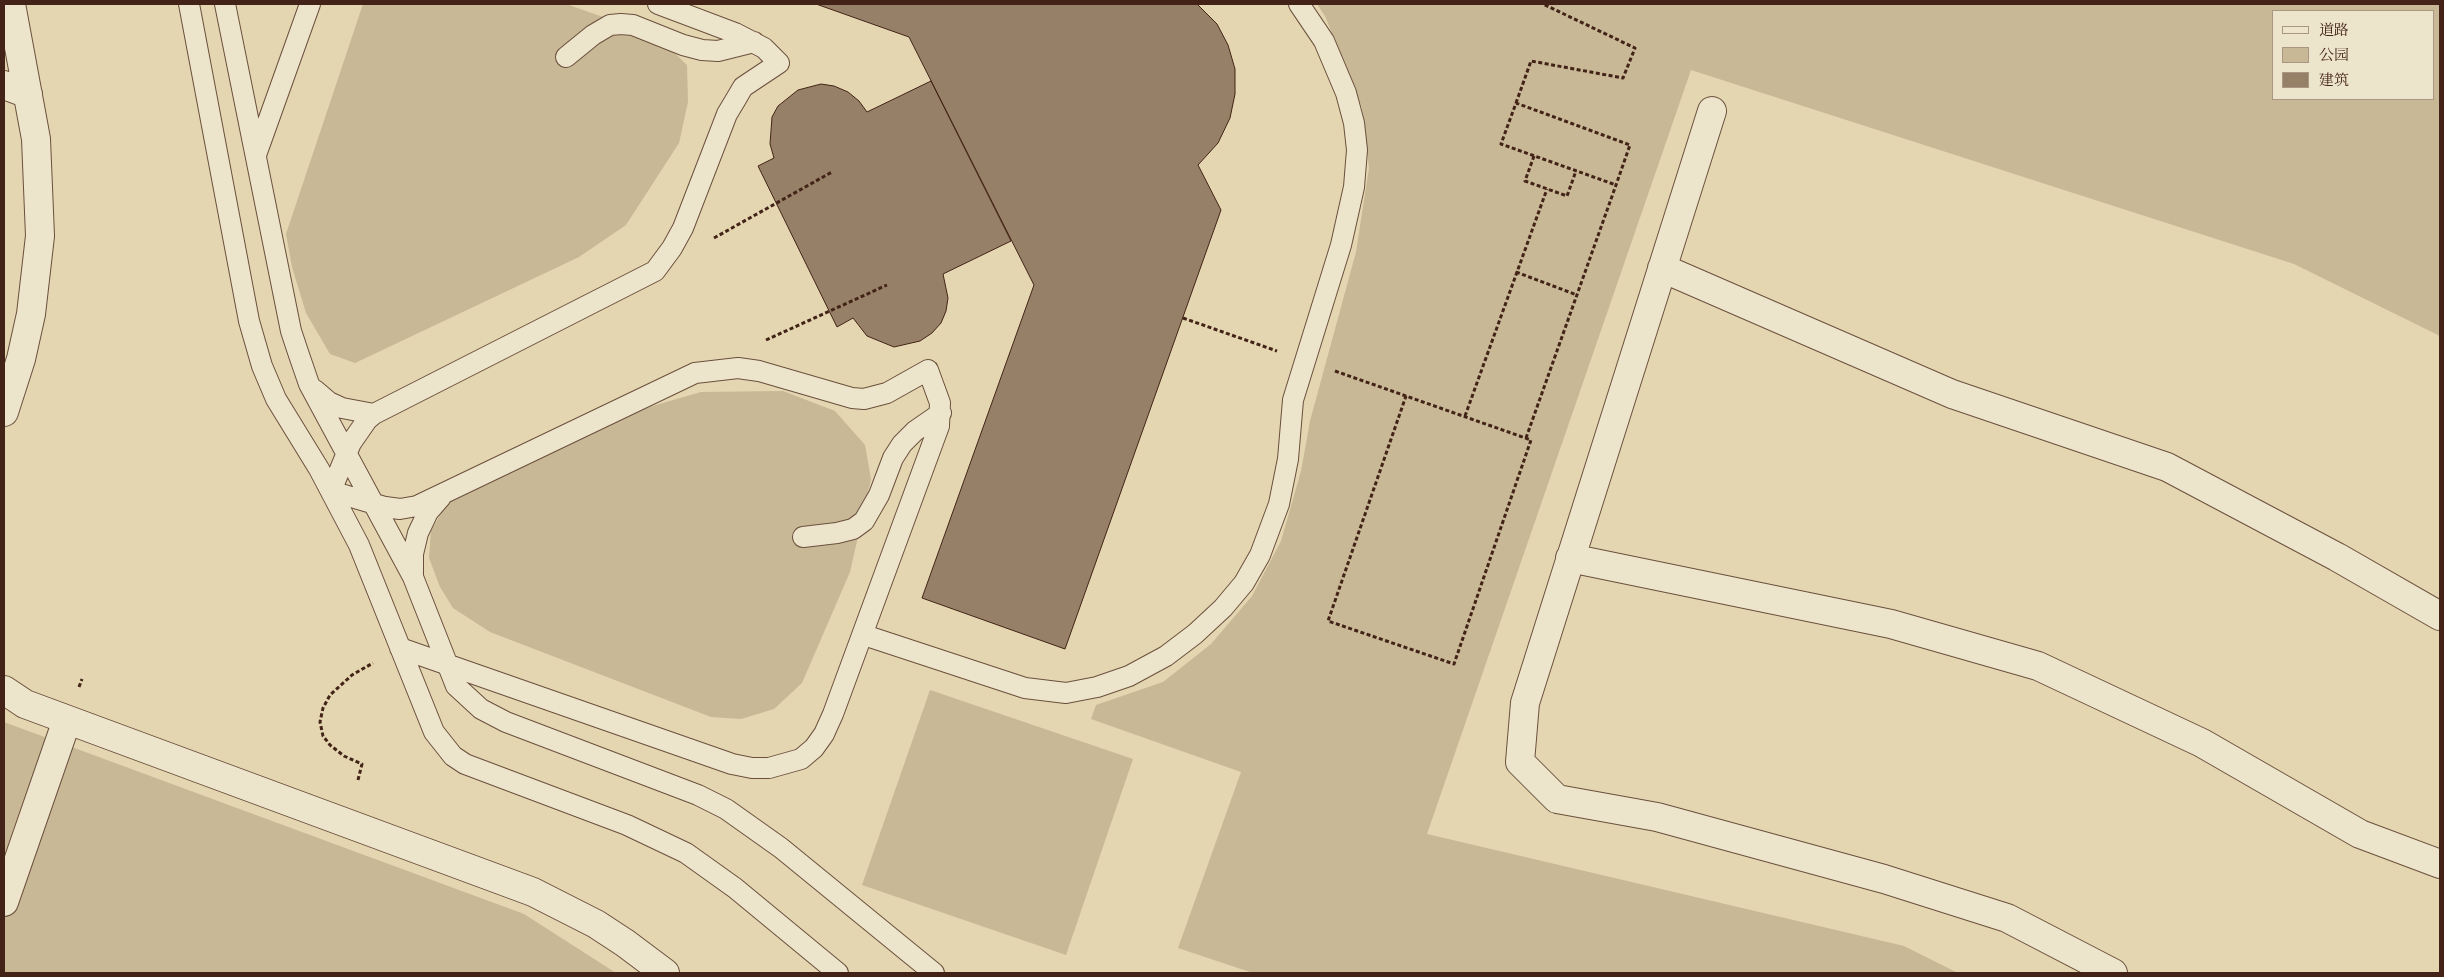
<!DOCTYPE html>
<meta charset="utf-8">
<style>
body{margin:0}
#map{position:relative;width:2444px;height:977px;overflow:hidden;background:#e3d6b0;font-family:Vollkorn,"Noto Serif SC",serif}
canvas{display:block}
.frame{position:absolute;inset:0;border:5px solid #432317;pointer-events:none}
.legend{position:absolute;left:2272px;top:10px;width:162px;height:90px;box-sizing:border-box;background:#ede4cc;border:1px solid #a99784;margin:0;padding:6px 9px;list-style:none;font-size:15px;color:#432317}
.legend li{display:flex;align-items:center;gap:10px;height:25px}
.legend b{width:25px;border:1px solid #a99784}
</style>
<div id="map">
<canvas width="2444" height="977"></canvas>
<div class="frame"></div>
<ul class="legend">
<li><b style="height:6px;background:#ede4cc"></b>道路</li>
<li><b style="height:14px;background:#c8b896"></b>公园</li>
<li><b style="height:14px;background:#968067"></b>建筑</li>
</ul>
</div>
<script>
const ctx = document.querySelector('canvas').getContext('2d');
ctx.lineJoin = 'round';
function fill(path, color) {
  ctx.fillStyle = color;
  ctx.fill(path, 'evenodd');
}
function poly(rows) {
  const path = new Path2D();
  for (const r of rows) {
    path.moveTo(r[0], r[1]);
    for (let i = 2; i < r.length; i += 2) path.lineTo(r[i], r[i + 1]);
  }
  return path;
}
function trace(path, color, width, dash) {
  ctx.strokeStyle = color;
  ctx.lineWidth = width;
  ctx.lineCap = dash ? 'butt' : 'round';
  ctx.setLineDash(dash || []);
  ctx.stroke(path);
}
const green = poly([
 [363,4,566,4,657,36,687,65,688,102,679,143,626,225,579,257,355,363,330,354,306,313,292,267,286,234],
 [1317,4,2440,4,2440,336,2294,264,1691,70,1427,834,1904,946,1958,973,1253,973,1178,948,1241,772,1091,719,1096,705,1163,682,1211,644,1252,596,1281,541,1301,471,1310,421,1356,252,1369,168,1362,108,1325,16],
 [2273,11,2433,11,2433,99,2273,99],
 [783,391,835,411,865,445,871,479,850,572,802,683,774,709,741,719,711,717,490,632,453,608,440,587,429,558,431,531,447,503,621,417,656,405,701,392],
 [930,690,1133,759,1066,955,862,885],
 [4,722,524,914,616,973,4,973]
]);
const building = poly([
 [816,4,1197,4,1217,24,1228,45,1235,69,1235,94,1230,118,1218,143,1198,165,1221,210,1065,649,922,598,1034,285,909,37,816,4],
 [931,81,1011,241,943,274,948,298,946,311,941,323,932,333,920,341,894,347,867,336,853,318,837,327,758,166,774,158,770,144,772,117,778,106,798,90,821,84,834,86,848,92,859,101,867,112,931,81]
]);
const path = poly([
 [1516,103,1531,61,1623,78,1635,48,1543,4],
 [1534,156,1525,181,1567,196,1576,171],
 [714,238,832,172],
 [1516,272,1577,295],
 [1183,318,1277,351],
 [766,340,887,285],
 [1335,371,1531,440,1454,664,1328,621,1406,396],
 [1465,416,1547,189],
 [1526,438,1616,185,1630,145,1516,103,1501,144,1616,185],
 [79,687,82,679],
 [358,780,362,764,344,756,330,745,323,736,320,722,323,708,330,695,352,675,373,663]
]);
const service = poly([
 [189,4,249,321,262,366,276,399,319,469,359,545,434,732,453,756,465,764,627,825,686,853,735,888,838,973],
 [225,4,291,331,299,355,309,384,413,577,456,686,481,709,506,722,698,795,726,809,781,848,934,973],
 [566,57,593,35,610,25,621,24,633,25,683,45,702,50,718,51,754,42],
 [256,155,310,4],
 [315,390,329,402,342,408,374,414],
 [803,537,837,533,853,529,864,521,879,495,893,458,902,444,915,431,941,413],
 [413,575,413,554,418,533,428,512,441,497],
 [864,635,1025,688,1066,693,1097,687,1129,676,1166,656,1195,634,1223,608,1244,583,1260,555,1279,504,1288,459,1293,400,1341,245,1354,187,1357,150,1354,123,1346,93,1324,41,1299,4],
 [400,648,732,764,752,768,769,768,801,759,814,748,824,734,833,714,939,426,940,403,928,370,887,393,864,399,852,398,759,371,738,368,695,373,417,506,400,509,385,507,331,491,351,443,367,420,374,414,655,271,672,248,683,228,727,114,736,99,743,87,779,63,764,48,735,33,658,4]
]);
const minor = poly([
 [4,85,28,94],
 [1712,111,1525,703,1520,762,1557,799,1657,817,1884,879,2007,918,2113,973],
 [1662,268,1952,394,2167,467,2337,557,2440,616],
 [4,412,21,359,31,314,40,236,36,139,11,4],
 [1570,558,1891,624,2038,666,2202,743,2360,834,2440,864],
 [4,690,25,704,533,892,596,924,625,943,665,973],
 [4,902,67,720]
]);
fill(green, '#c8b896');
fill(building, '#968067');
trace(building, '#432317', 1);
trace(service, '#6b503d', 22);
trace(minor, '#6b503d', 30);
trace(path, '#432317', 3, [4, 2.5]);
trace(service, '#ede4cc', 20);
trace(minor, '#ede4cc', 28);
</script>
